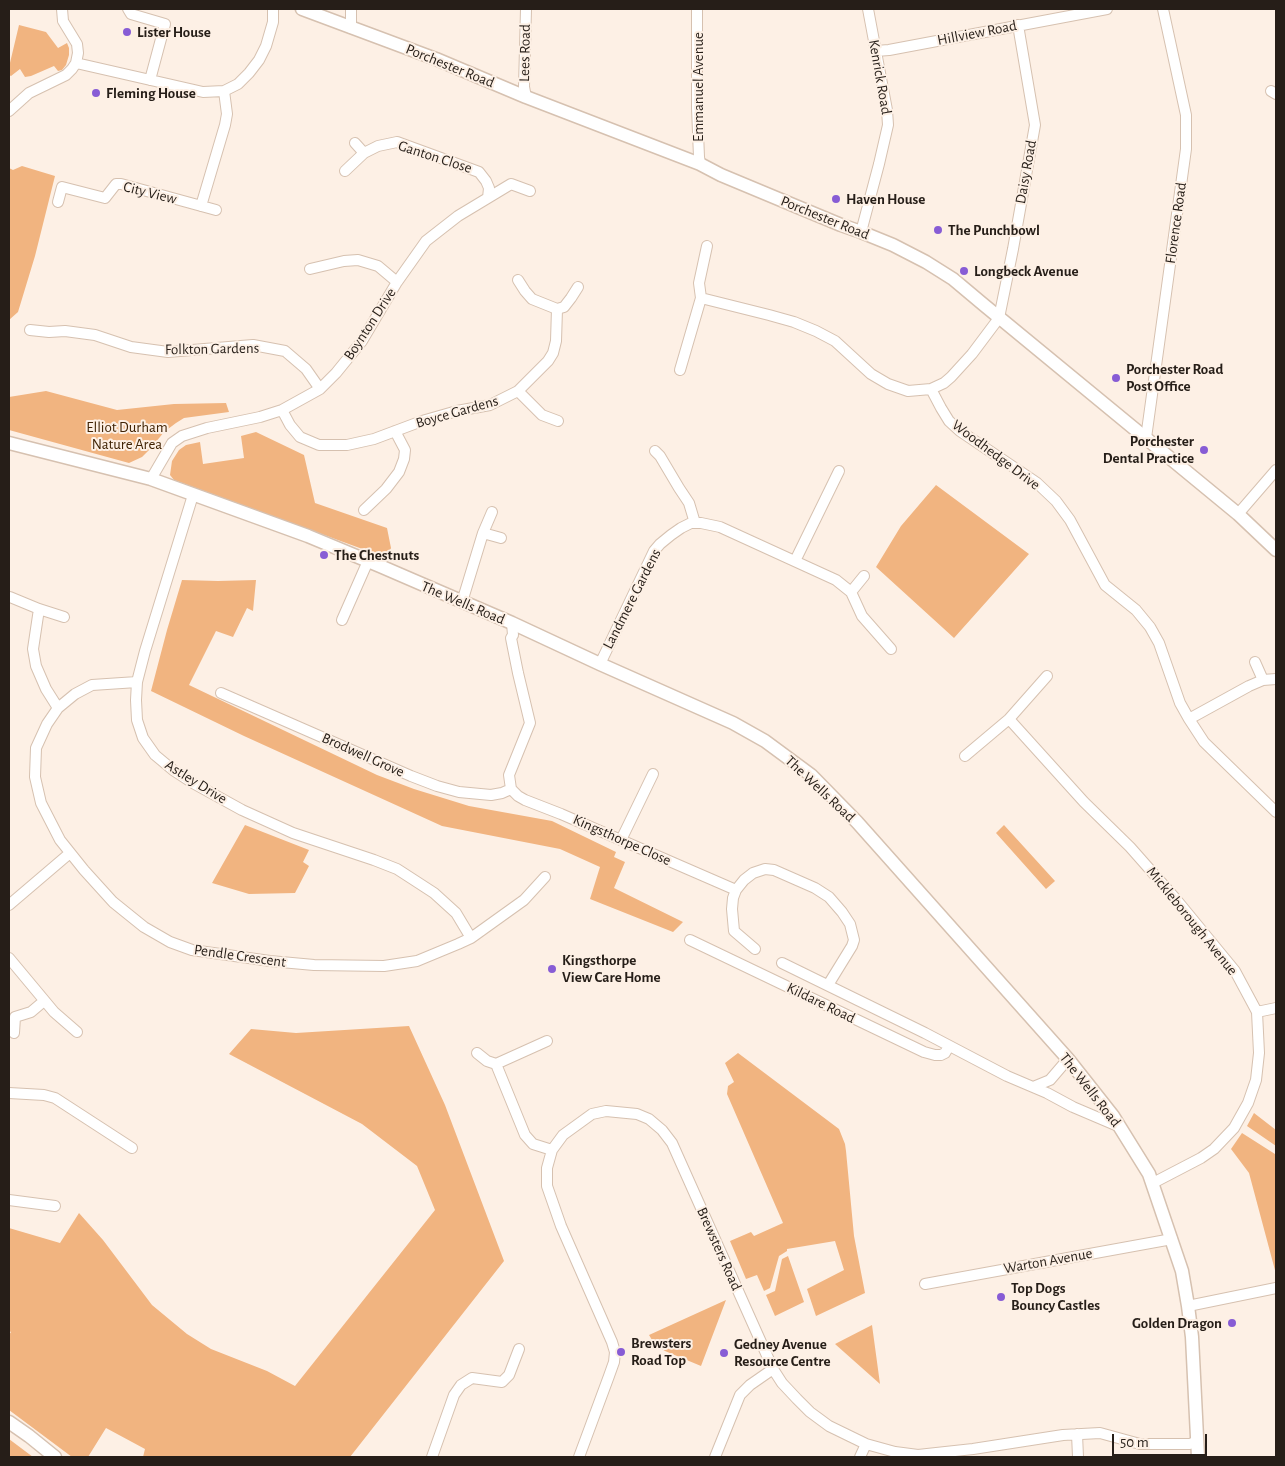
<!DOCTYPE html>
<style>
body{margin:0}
#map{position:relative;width:1285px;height:1466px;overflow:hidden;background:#fdf0e5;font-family:"Alegreya Sans",sans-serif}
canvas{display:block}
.frame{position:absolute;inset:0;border:10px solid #261e18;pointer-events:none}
.scale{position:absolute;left:1112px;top:1434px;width:95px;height:22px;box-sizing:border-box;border:2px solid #261e18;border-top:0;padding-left:6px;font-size:15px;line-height:18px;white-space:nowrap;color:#261e18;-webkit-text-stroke:4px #fdf0e5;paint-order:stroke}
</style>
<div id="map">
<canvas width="1285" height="1466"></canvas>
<div class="frame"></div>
<div class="scale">50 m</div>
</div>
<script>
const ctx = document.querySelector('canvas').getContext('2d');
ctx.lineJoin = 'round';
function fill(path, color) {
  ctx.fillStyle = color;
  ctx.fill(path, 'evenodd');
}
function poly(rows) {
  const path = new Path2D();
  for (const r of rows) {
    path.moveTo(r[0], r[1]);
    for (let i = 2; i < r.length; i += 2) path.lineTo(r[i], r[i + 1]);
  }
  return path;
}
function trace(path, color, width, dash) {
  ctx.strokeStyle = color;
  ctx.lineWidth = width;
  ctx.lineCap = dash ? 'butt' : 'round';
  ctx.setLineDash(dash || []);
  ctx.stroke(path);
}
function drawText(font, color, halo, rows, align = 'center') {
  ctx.font = font + ' "Alegreya Sans",sans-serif';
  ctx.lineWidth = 4;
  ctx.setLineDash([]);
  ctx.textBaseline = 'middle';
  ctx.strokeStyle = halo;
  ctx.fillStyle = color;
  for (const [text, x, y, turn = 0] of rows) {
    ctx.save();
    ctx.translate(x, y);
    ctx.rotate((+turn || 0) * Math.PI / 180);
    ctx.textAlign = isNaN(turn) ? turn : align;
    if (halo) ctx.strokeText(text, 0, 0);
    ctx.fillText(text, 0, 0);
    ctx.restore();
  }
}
const green = poly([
 [19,25,46,32,58,48,67,43,69,48,69,55,66,65,62,70,58,71,54,66,31,76,25,77,20,69,11,76,9,75,9,67],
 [22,166,55,176,35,256,18,312,9,320,9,168,13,170],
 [46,391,117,410,174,404,226,403,229,412,184,418,176,423,164,432,151,448,142,457,129,463,9,430,9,397],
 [256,432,304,455,315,503,387,528,391,548,387,558,174,480,170,475,172,461,179,450,186,445,200,442,203,464,244,458,241,436],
 [936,485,1029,554,954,638,876,567,901,526],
 [182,580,218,581,256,580,253,611,247,608,233,637,216,631,189,685,377,775,414,789,469,806,552,821,616,852,614,857,625,862,614,888,683,922,673,932,590,899,600,867,560,849,442,826,244,736,151,691,167,630],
 [245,825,309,850,303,862,309,866,295,893,249,894,212,883],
 [1004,825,1055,881,1046,889,996,833],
 [409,1026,445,1105,504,1261,350,1457,143,1457,145,1449,106,1428,88,1457,72,1457,9,1410,9,1335,11,1332,9,1331,9,1228,60,1243,79,1213,103,1240,152,1305,187,1334,211,1349,267,1371,295,1386,435,1210,417,1166,362,1124,229,1054,251,1029,296,1033],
 [738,1053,839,1129,845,1144,846,1151,854,1236,865,1293,816,1316,807,1289,844,1270,835,1241,787,1249,787,1251,779,1256,770,1288,764,1291,757,1275,746,1279,730,1241,751,1232,754,1236,783,1223,727,1094,728,1086,734,1082,725,1063],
 [1254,1113,1276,1130,1276,1146,1247,1126],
 [1242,1133,1275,1154,1276,1163,1276,1274,1249,1173,1231,1149],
 [788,1256,804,1302,775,1316,766,1295,775,1291,782,1259],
 [726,1300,701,1366,665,1351,655,1345,649,1335],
 [872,1325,880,1384,835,1344],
 [9,1439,33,1457,9,1457]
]);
const minor = poly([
 [128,9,131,14,165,24,150,80],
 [697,9,697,108,699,157,700,164],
 [351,28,351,9],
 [876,51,889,50,1107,9],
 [76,63,203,92,224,91,238,84,249,73,259,60,266,46,273,22,273,9],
 [1271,91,1276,94],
 [526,97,524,87,526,9],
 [9,111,29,93,66,75,72,69,76,63,78,53,77,44,63,21,62,9],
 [355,143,364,153],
 [345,171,364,153,378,146,397,142,479,172,486,181,489,188,488,198],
 [58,202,62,187,105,198,116,184,121,184,216,210],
 [201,206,225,125,227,114,224,91],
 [861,232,879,164,888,125,887,110,868,9],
 [310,269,344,261,358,260,378,266,397,282],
 [518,280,525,291,532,299,557,309],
 [701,298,699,283,707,246],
 [30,330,49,332,65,331,95,335,131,347,168,352,253,345,285,351,306,369,320,389],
 [680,370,701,298,769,315,794,322,816,331,835,341,871,374,888,384,908,391,931,389,944,383,951,377,972,354,999,318,1013,249,1035,125,1018,25],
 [931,389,941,408,949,421,960,431,1037,483,1056,501,1070,520,1105,585,1136,610,1150,627,1159,643,1180,703,1189,719,1204,742,1276,812],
 [518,391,542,415,558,421],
 [282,410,290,425,300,437,319,445,347,445,374,439,422,421,457,411,490,405,518,391,548,361,553,353,556,341,557,309,564,307,571,298,578,287],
 [1146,438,1186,149,1186,115,1163,9],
 [655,451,660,456,679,488,689,503,695,523],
 [151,479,172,443,182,436,207,428,260,417,282,410,320,389,336,373,362,341,397,282,426,241,458,216,511,184,530,191],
 [193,495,145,651,137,682,136,700,137,720,143,738,155,755,173,770,193,783,242,810,293,833,374,860,397,869,414,880,434,893,456,913,471,938],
 [364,510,386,489,399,472,404,459,405,450,395,431],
 [1238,514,1276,470],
 [483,533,501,538],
 [795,561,839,471],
 [851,592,864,576],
 [10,597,39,609,64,617],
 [462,602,483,533,492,512],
 [39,609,33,649,36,666,46,689,58,708],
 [342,620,368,561],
 [1255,662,1263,680],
 [600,664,654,551,660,544,671,535,681,528,691,523,701,523,720,527,836,580,851,592,862,616,891,649],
 [137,682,92,685,75,694,58,708,47,724,36,748,35,777,41,803,60,840,84,870,113,902,144,927,170,942,192,950,270,961,314,965,384,966,417,961,458,944,471,938,524,900,545,877],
 [221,693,411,776,437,786,459,792,491,795,502,793,511,789],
 [1009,719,1084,802,1130,847,1175,898,1235,971,1257,1012,1259,1053,1256,1080,1248,1103,1234,1128,1214,1149,1201,1158,1153,1183],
 [1189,719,1249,686,1263,680,1276,679],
 [965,756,1009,719,1047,676],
 [511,789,518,796,525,800,561,814,736,890],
 [511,789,509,775,530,723,518,673,511,638,513,635,512,623],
 [621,840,653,774],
 [9,905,70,853],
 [690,940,924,1052,935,1055,941,1055,945,1053,949,1046],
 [755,949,734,931,732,909,733,898,736,890,744,880,753,873,765,869,774,870,815,888,829,897,842,912,850,924,854,940,852,946,828,985],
 [9,958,54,1012,77,1032],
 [782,963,925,1033,1007,1076,1047,1093,1073,1107,1120,1127],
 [1257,1012,1276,1008],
 [14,1033,15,1017,31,1012,44,1001],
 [547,1041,496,1064,525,1135,533,1144,552,1150],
 [477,1053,487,1061,496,1064],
 [1033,1087,1050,1080,1068,1059],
 [9,1093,44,1095,55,1098,132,1148],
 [9,1200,55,1206],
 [925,1284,1172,1239],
 [1188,1306,1276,1288],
 [1077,1434,1078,1457],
 [432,1457,454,1395,461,1385,472,1378,502,1382,509,1375,519,1349],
 [579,1457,609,1376,614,1362,615,1352,612,1342,561,1226,547,1186,547,1168,552,1150,563,1135,592,1114,606,1111,637,1114,649,1119,662,1130,672,1143,773,1369,782,1383,797,1399,810,1412,829,1426,866,1444,895,1452,918,1455,973,1449,1063,1435,1100,1433,1140,1444,1190,1444,1197,1441],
 [715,1457,740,1395,750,1385,773,1369],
 [860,1457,866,1444]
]);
const tertiary = poly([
 [302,9,436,59,526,97,700,164,721,175,841,225,861,232,893,245,926,262,953,279,984,305,1238,514,1276,550],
 [9,443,151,479,308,536,380,566,512,623,600,664,733,723,765,741,811,775,857,822,1068,1059,1113,1116,1149,1174,1182,1271,1188,1306,1192,1337,1198,1457],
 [9,1422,29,1436,55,1457]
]);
const markers = [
 [127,32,5,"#875cd5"],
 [96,93,5,"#875cd5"],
 [836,199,5,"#875cd5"],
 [938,230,5,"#875cd5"],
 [964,271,5,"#875cd5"],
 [1116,378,5,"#875cd5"],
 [1204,450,5,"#875cd5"],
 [324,555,5,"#875cd5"],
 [552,969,5,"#875cd5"],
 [1001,1297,5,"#875cd5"],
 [1232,1323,5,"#875cd5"],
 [621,1352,5,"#875cd5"],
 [724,1353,5,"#875cd5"]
];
const poiNames = [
 ["Lister House",137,32],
 ["Fleming House",106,93],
 ["Haven House",846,199],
 ["The Punchbowl",948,230],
 ["Longbeck Avenue",974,271],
 ["Porchester Road",1126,369],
 ["Post Office",1126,386],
 ["Porchester",1194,441,"right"],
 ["Dental Practice",1194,458,"right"],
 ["The Chestnuts",334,555],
 ["Kingsthorpe",562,960],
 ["View Care Home",562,977],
 ["Top Dogs",1011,1288],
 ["Bouncy Castles",1011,1305],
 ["Golden Dragon",1222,1323,"right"],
 ["Brewsters",631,1343],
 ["Road Top",631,1360],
 ["Gedney Avenue",734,1344],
 ["Resource Centre",734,1361]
];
const streetNames = [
 ["Hillview Road",977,33,-11],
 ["Lees Road",525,53,-89],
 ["Porchester Road",450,66,22],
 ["Kenrick Road",880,77,80],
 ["Emmanuel Avenue",698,87,-90],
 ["Ganton Close",435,157,18],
 ["Daisy Road",1026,172,-80],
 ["City View",150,193,14],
 ["Porchester Road",825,218,22],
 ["Florence Road",1176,223,-82],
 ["Boynton Drive",370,324,-57],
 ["Folkton Gardens",212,349,-1],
 ["Boyce Gardens",457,412,-16],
 ["Woodhedge Drive",996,455,37],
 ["Landmere Gardens",632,599,-63],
 ["The Wells Road",463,603,23],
 ["Brodwell Grove",363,755,24],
 ["Astley Drive",196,782,32],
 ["The Wells Road",820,789,43],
 ["Kingsthorpe Close",622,840,24],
 ["Mickleborough Avenue",1192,921,51],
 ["Pendle Crescent",240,956,8],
 ["Kildare Road",821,1003,26],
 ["The Wells Road",1090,1090,52],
 ["Brewsters Road",719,1249,66],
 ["Warton Avenue",1048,1261,-10]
];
const parkNames = [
 ["Elliot Durham",127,427],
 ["Nature Area",127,444]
];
fill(green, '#f1b480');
trace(minor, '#d6c1b0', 12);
trace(tertiary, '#d6c1b0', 15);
trace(minor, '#fff', 10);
trace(tertiary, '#fff', 12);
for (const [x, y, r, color] of markers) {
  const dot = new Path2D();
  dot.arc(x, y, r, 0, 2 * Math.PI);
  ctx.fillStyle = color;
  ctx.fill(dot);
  trace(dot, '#fdf0e5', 2);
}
drawText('bold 15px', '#261e18', '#fdf0e5', poiNames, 'left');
drawText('15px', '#261e18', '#fdf0e5', streetNames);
drawText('15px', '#402304', '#fdf0e5', parkNames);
</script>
